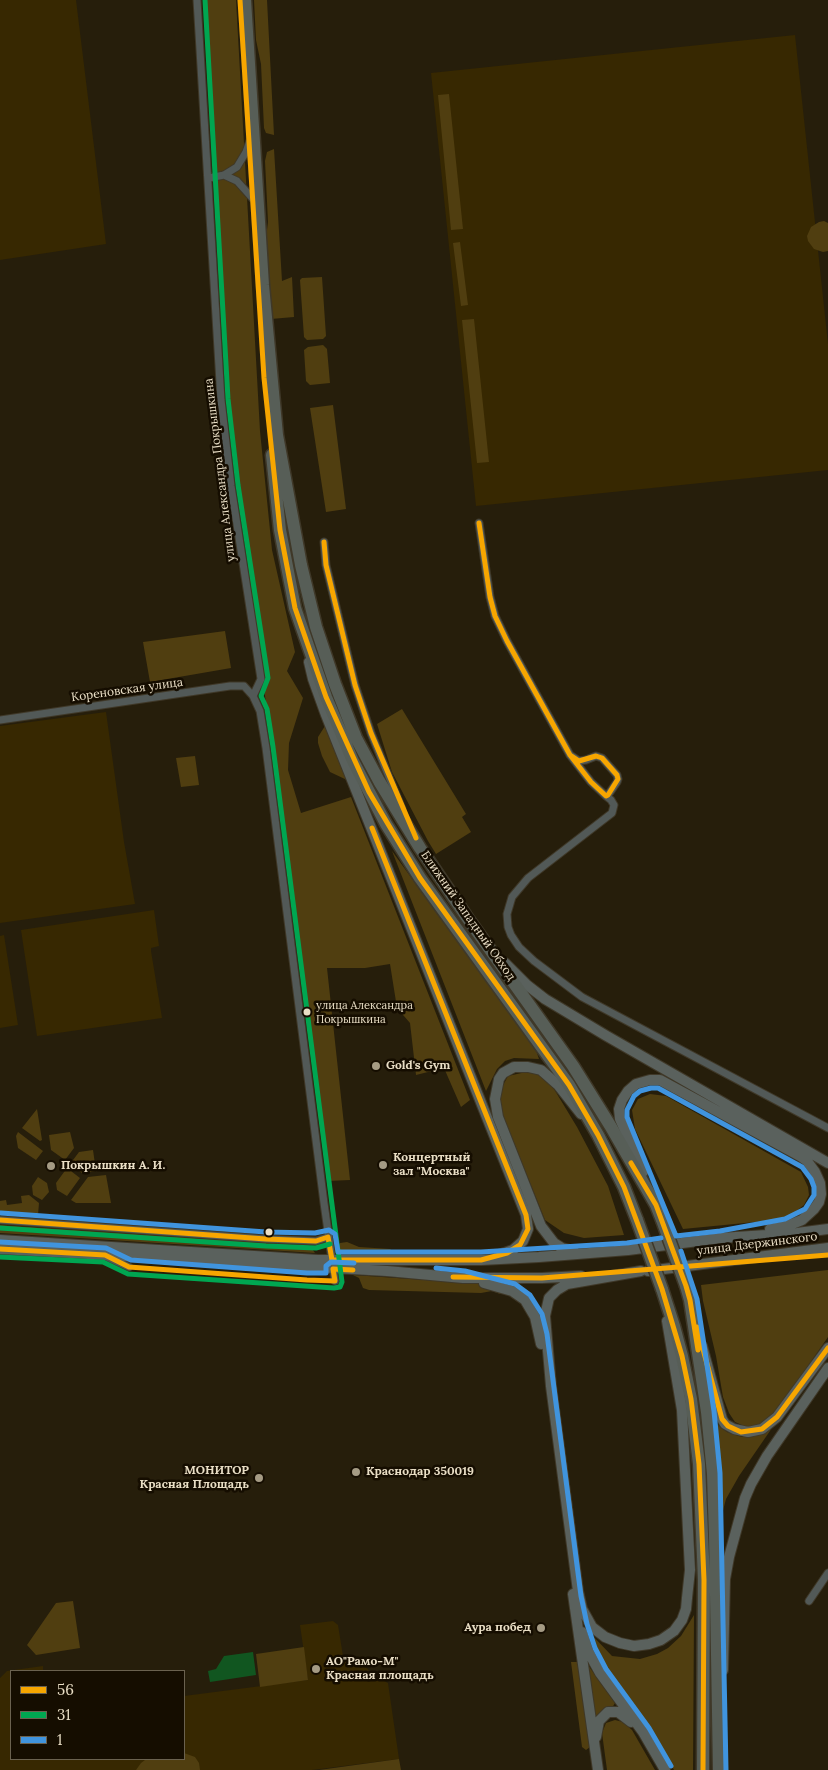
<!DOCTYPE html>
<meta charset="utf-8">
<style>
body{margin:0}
#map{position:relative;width:828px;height:1770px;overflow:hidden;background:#261e0b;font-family:Lora,serif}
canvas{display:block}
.legend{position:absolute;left:10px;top:1670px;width:175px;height:90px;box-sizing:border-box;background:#150d00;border:1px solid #6a614f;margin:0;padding:6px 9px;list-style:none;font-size:15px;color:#e9dec5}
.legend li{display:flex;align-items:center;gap:10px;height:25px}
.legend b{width:25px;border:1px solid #6a614f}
</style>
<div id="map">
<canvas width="828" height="1770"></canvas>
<ul class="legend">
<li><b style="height:6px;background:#f7a600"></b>56</li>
<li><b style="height:6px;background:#00a651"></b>31</li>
<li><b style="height:6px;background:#4094de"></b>1</li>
</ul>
</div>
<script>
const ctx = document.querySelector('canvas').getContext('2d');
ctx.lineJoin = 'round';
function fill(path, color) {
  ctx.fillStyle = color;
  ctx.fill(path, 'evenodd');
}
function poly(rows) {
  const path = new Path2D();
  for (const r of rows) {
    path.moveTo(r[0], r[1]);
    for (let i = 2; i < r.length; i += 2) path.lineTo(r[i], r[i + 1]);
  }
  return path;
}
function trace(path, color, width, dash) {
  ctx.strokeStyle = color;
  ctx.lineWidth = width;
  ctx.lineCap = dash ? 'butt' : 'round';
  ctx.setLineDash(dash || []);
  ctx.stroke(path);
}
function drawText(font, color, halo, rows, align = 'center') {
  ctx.font = font + ' Lora,serif';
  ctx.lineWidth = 5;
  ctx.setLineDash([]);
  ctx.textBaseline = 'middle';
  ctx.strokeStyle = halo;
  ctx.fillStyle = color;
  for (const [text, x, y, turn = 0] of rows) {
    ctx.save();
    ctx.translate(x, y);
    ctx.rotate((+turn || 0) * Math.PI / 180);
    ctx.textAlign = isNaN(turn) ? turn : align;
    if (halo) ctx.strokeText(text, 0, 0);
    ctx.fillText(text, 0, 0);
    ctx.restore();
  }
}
const built = poly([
 [0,0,76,0,106,244,0,260],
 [795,35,828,344,828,470,476,506,431,73],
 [106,712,124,842,135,904,0,923,0,726],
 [154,910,159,946,151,948,151,951,162,1018,37,1036,21,930],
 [4,935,18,1025,0,1028,0,936],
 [333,1621,338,1625,343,1656,368,1669,369,1673,388,1683,399,1759,312,1770,0,1770,0,1678,7,1671,43,1666,43,1671,11,1671,11,1759,184,1759,184,1696,308,1680,300,1625]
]);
const green = poly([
 [205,0,236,0,260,431,272,550,295,652,287,671,303,698,289,743,288,770,301,813,351,797,470,1100,461,1107,444,1068,416,1075,410,1023,397,1008,390,964,365,968,327,968,350,1180,328,1181,233,449,221,320],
 [254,0,267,0,274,135,266,133,264,128,261,64,256,40],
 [449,94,463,229,451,230,438,95],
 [274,149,282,281,292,277,294,317,271,319,266,238,268,222,265,161,267,152],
 [824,221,828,223,828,251,823,252,814,249,808,241,807,236,811,227,819,222],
 [460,242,468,305,461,306,453,243],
 [322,277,326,336,323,339,307,340,304,337,300,280,302,278],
 [474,319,489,462,477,463,462,320],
 [323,345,327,349,330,383,310,385,306,381,304,350,308,347],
 [333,405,346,509,326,512,310,408],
 [225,631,231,668,150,682,143,642],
 [402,709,466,814,462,817,471,832,436,854,428,841,392,772,377,724],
 [325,726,347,780,330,772,322,756,318,743,318,737],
 [195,756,199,785,181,787,176,758],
 [392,851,536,1050,539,1059,514,1058,505,1061,497,1069,486,1091],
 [526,1072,538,1073,554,1089,577,1127,608,1186,624,1235,584,1238,564,1233,545,1220,503,1116,499,1101,500,1091,508,1076],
 [650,1094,666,1096,801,1172,808,1187,809,1195,804,1205,786,1219,683,1229,635,1129,632,1110,638,1099],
 [37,1109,42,1140,40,1141,22,1128],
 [18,1132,43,1151,36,1160,18,1148,16,1136],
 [70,1132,74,1148,65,1160,51,1150,49,1135],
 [93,1150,96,1171,82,1173,70,1164,79,1152],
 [67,1168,80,1178,67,1196,57,1190,56,1183],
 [106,1175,111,1203,76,1203,71,1200,88,1177],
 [38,1177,47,1183,49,1192,42,1200,33,1195,32,1186],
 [29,1195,39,1203,38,1215,0,1213,0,1201,6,1200,7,1205,22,1203,21,1196],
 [0,1225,310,1246,315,1253,0,1233],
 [347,1242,359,1247,390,1249,394,1252,392,1256,343,1255,340,1253,338,1246,340,1243],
 [828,1270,828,1337,772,1418,755,1427,744,1426,735,1422,729,1413,723,1397,716,1356,703,1301,701,1285],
 [353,1275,484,1284,509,1294,500,1294,492,1291,481,1293,369,1290,363,1288,359,1278],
 [717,1424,727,1432,742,1437,755,1435,772,1428,739,1476,726,1499,719,1526],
 [73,1601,80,1648,36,1655,27,1645,56,1603],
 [694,1615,693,1770,674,1770,647,1724,600,1658,590,1633,612,1656,640,1659,657,1654,668,1648,681,1636],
 [304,1647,308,1680,260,1687,256,1654],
 [571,1662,578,1662,590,1747,586,1750,582,1747],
 [588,1665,615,1703,612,1708,595,1719],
 [615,1720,623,1722,632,1730,655,1770,607,1770,602,1733,606,1723],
 [184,1753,195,1757,199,1763,200,1770,136,1770,141,1763,145,1760,153,1759,184,1759],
 [399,1759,401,1770,319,1770]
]);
const water = poly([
 [253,1652,256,1675,210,1682,208,1671,216,1669,224,1656]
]);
const street = poly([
 [197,0,221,400,231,486,261,679,253,696,260,711,266,748,324,1203,335,1281],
 [224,175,237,181,254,200],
 [209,178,224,175,237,167,246,152,250,141],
 [479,523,490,597,495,616,507,641,570,755,591,782,606,796,608,795,617,782,618,779,617,775,602,758,596,756,586,760,579,761,570,755],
 [324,542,326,565,355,685,371,733,402,809],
 [0,720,230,686,244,686,253,696],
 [606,796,611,800,614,805,612,813,528,878,512,897,507,914,508,927,511,935,519,947,534,961,582,997,828,1128],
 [0,1220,266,1239,316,1241,328,1237],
 [107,1257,129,1267],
 [809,1601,828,1573]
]);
const primary = poly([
 [309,662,313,679,326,715,526,1215,528,1229,523,1241,513,1250,499,1255],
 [505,963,527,985,545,999,605,1035,828,1163],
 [643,1172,620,1119,619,1109,622,1100,628,1091,636,1084,650,1080,660,1080,800,1156,807,1161,815,1172,820,1183,821,1194,819,1202,814,1209,802,1220,787,1226,770,1229],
 [0,1240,318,1260,481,1260,539,1257,628,1250,721,1238,797,1233,828,1229],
 [0,1249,387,1271,463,1278,542,1278,581,1276],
 [574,1251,562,1248,554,1243,541,1226,498,1117,495,1099,499,1079,503,1073,514,1067,528,1067,541,1070,558,1085,581,1114],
 [641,1271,567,1284,557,1290,549,1298,545,1316,551,1386,578,1591,582,1609,592,1627,605,1637,620,1643,634,1646,649,1644,661,1640,674,1631,682,1620,686,1609,687,1598,690,1570,682,1410,667,1321],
 [648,1271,828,1248],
 [484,1283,512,1291,525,1300,535,1317,541,1344],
 [702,1346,722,1419,725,1424,734,1429,748,1432,762,1429,777,1417,828,1348],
 [573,1594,598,1770],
 [582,1632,588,1651,600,1673,643,1732,665,1770],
 [723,1670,725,1579,729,1557,745,1498,751,1484,767,1456,828,1368],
 [596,1737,599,1721,608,1712,618,1712,631,1722]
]);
const highway = poly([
 [245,0,263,285,277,435,301,565,316,627,335,684,356,738,379,781,420,848,466,916,573,1066,611,1127,656,1205,662,1220],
 [272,455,280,530,295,608,326,697,353,761,386,824,420,878,569,1085,598,1135,624,1187,637,1220],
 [686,1286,690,1300,707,1412,713,1474,715,1537,719,1770],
 [662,1289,674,1326,682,1356,691,1399,699,1464,704,1580,703,1770]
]);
const highwayBridge = poly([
 [637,1220,662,1289],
 [662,1220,686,1286]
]);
const bus1 = poly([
 [240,0,264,378,280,530,295,608,326,697,369,792,420,878,569,1085,598,1135,624,1187,662,1289,682,1356,691,1399,699,1464,704,1580,703,1770],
 [479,523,490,597,495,616,507,641,570,755],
 [324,542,326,565,355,685,371,733,416,838],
 [570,755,579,761,596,756,602,758,617,775,618,779,608,795,606,796,591,782,570,755],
 [631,1163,656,1205,686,1286,690,1300,698,1350],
 [0,1220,266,1239,316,1241,328,1237,332,1260,481,1260,507,1253,520,1245,528,1229,526,1215,372,828],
 [0,1249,105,1255,129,1267,307,1280,335,1281,333,1269,353,1270],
 [453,1277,542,1278,828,1255],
 [697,1327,722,1419,728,1426,741,1432,762,1429,777,1417,828,1348]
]);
const bus2 = poly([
 [0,1228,266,1246,316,1248,330,1244],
 [0,1257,103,1262,128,1274,334,1288,340,1287,342,1282,273,747,267,709,261,696,268,678,238,485,228,399,205,0]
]);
const bus3 = poly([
 [651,1088,658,1088,802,1167,811,1179,814,1187,814,1195,805,1209,785,1219,720,1231,676,1236,627,1117,627,1110,634,1096,640,1091,651,1088],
 [1,1213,266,1232,315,1233,329,1230,335,1234,338,1252,481,1252,627,1243,661,1238],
 [0,1242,106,1248,131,1260,307,1273,326,1273,326,1266,331,1262,354,1263],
 [681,1251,697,1299,714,1411,720,1473,726,1770],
 [436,1268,465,1271,515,1284,530,1295,542,1314,547,1334,581,1596,587,1624,595,1648,606,1669,649,1728,671,1766]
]);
const markers = [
 [307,1012,4.5,"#e9dec5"],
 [376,1066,5,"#a59b84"],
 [383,1165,5,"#a59b84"],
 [51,1166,5,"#a59b84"],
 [269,1232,4.5,"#e9dec5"],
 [356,1472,5,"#a59b84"],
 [259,1478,5,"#a59b84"],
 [541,1628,5,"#a59b84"],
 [316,1669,5,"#a59b84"]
];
const busNames = [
 ["улица Александра",316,1006],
 ["Покрышкина",316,1020]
];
const streetNames = [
 ["улица Александра Покрышкина",220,470,-97],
 ["Кореновская улица",127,690,-8],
 ["Ближний Западный Обход",468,916,55],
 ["улица Дзержинского",757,1244,-7]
];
const poiNames = [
 ["Gold's Gym",386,1066],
 ["Концертный",393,1158],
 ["зал \"Москва\"",393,1172],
 ["Покрышкин А. И.",61,1166],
 ["МОНИТОР",249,1471,"right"],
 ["Красная Площадь",249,1485,"right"],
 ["Краснодар 350019",366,1472],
 ["Аура побед",531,1628,"right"],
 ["АО\"Рамо-М\"",326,1662],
 ["Красная площадь",326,1676]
];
fill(built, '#372801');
fill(green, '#503e10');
fill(water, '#115620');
trace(street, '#3f3828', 9);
trace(primary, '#3f3828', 12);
trace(highway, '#3f3828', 15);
trace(street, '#525957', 7);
trace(primary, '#5a615d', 10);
trace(highway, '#575e57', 12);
trace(highwayBridge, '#3f3828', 15, []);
trace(highwayBridge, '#575e57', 12);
trace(bus1, '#f7a600', 5);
trace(bus2, '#00a651', 5);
trace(bus3, '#4094de', 5);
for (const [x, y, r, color] of markers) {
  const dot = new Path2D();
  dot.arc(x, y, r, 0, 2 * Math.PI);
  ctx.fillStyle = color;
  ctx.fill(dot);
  trace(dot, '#150d00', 2);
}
drawText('11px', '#e9dec5', '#150d00', busNames, 'left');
drawText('12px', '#e9dec5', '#150d00', streetNames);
drawText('bold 12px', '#e9dec5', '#150d00', poiNames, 'left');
</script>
